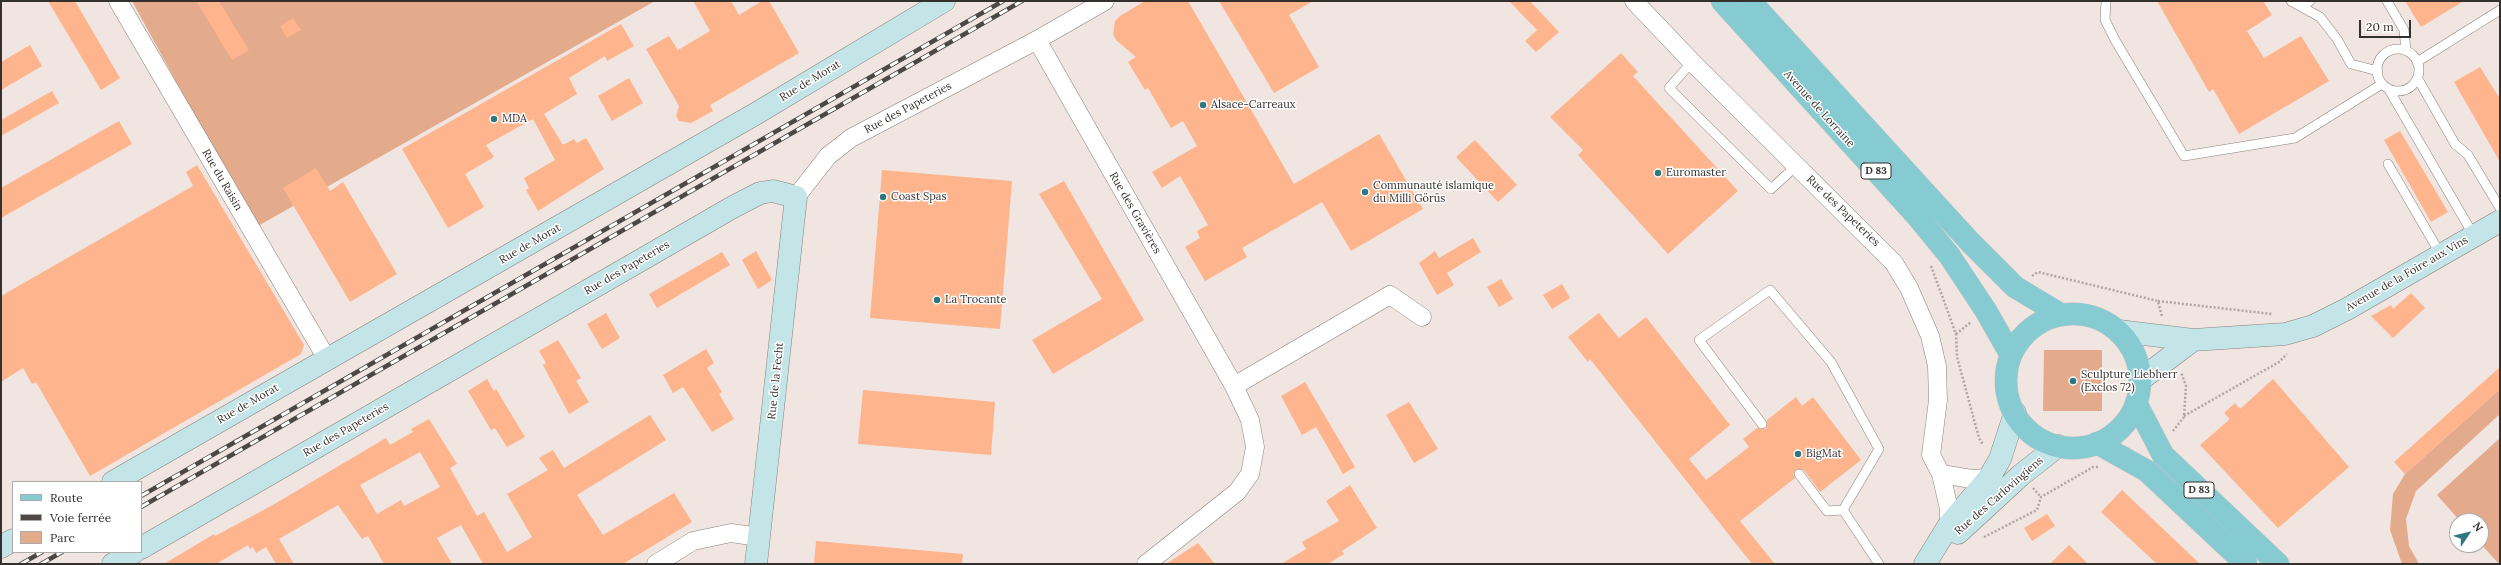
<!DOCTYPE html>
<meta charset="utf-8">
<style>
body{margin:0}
#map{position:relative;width:2501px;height:565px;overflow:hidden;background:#f0e5e0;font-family:Lora,serif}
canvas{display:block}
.frame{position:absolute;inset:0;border:2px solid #34302e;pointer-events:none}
.legend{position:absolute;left:12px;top:481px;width:130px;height:72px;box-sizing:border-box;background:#fff;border:1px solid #aeacab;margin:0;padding:5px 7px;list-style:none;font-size:12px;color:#34302e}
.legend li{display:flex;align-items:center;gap:8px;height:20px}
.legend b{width:20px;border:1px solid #aeacab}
.north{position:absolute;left:2449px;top:513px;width:40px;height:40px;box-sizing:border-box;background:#fff;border:1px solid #aeacab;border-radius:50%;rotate:55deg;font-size:11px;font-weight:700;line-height:16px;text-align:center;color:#34302e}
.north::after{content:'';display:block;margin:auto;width:14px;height:18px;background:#2f787e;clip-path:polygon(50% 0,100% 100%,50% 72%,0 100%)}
.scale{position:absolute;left:2359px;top:20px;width:52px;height:18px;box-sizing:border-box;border:2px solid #34302e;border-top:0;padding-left:5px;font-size:12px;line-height:14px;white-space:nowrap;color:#34302e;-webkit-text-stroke:3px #fff;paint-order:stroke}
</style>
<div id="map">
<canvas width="2501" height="565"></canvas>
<div class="frame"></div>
<ul class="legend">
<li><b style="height:5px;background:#86cbd1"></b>Route</li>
<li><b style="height:5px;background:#4d4845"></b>Voie ferrée</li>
<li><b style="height:11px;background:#e4aa8c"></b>Parc</li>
</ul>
<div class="north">N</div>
<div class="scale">20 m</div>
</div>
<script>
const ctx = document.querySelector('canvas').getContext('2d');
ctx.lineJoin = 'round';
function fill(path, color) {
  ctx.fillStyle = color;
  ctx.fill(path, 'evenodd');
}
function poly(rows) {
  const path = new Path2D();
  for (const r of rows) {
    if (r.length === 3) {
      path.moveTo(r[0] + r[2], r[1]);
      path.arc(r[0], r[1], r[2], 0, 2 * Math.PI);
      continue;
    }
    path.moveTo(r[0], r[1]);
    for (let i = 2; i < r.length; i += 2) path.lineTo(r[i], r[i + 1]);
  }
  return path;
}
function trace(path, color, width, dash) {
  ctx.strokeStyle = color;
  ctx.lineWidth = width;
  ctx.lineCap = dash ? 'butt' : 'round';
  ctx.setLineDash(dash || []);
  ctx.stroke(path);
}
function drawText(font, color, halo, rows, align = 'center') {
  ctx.font = font + ' Lora,serif';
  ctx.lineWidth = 3;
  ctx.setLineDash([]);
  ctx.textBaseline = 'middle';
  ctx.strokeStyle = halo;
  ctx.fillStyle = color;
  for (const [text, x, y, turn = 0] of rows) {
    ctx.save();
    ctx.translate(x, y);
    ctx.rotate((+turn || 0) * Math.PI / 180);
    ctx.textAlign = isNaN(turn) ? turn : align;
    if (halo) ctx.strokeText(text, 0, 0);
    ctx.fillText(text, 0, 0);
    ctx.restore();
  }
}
const green = poly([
 [132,1,655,1,258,226,202,129],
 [2044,350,2102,350,2102,411,2043,411],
 [2500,389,2500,414,2416,491,2406,519,2409,546,2419,564,2402,564,2390,530,2393,494,2405,474],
 [2500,438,2500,564,2499,564,2481,544,2481,521,2460,521,2437,495]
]);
const building = poly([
 [48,1,75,1,120,78,101,90],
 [196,1,219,1,249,50,232,60],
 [693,1,731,1,739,15,762,1,769,1,799,53,710,105,713,111,691,123,679,121,676,116,679,106,646,49,669,36,678,50,710,31],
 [1145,1,1188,1,1294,184,1379,134,1423,209,1351,251,1322,202,1242,248,1247,257,1205,281,1185,247,1200,238,1197,231,1208,225,1180,176,1162,188,1152,172,1197,146,1183,121,1171,128,1148,88,1145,90,1128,62,1136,57,1116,40,1113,34,1115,21,1120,16],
 [1219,1,1313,1,1289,15,1319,67,1274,93],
 [1509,1,1530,1,1559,32,1536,52,1525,41,1537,30],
 [2157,1,2263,1,2272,15,2247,31,2264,58,2301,36,2329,81,2239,134,2213,89,2209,92],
 [2405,1,2464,1,2421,27],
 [293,18,301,30,287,38,280,26],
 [621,24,634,46,607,61,605,56,569,78,577,94,544,114,563,145,574,139,577,143,586,138,604,169,538,211,526,190,529,188,524,178,555,160,533,119,486,145,494,157,465,174,484,207,448,228,402,149],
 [30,45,42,66,1,90,1,62],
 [1621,53,1638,72,1633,76,1738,191,1668,254,1578,155,1583,150,1550,117],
 [2480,67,2500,99,2500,162,2454,82],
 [629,78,643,103,612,121,598,96],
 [52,91,59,103,1,136,1,120],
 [119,121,132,144,1,218,1,188],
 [2400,131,2448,212,2431,222,2384,140],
 [1475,140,1517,185,1498,202,1456,157],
 [197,165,304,345,301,354,90,476,36,382,32,384,23,368,1,382,1,296,193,186,186,172],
 [316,168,330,191,343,182,397,274,350,302,283,188],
 [882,170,1012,181,1000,329,870,318],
 [1064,181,1144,320,1053,374,1032,340,1102,299,1039,194],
 [1473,238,1481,252,1447,273,1454,285,1437,295,1419,263,1435,251,1439,258],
 [756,251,772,280,758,289,742,260],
 [722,252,730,265,657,308,649,294],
 [1501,279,1513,299,1499,307,1487,287],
 [1562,284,1570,298,1552,309,1543,295],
 [2411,293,2425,308,2393,338,2371,316,2391,305,2393,309],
 [606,313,620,338,602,349,587,324],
 [1599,313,1619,338,1646,317,1730,425,1689,459,1706,480,1749,447,1743,439,1757,428,1766,429,1767,420,1796,397,1802,406,1813,397,1861,460,1820,492,1804,470,1796,469,1793,474,1795,478,1740,521,1775,564,1752,564,1590,359,1588,362,1568,337],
 [558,340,581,378,576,381,589,402,569,414,543,365,546,363,539,351],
 [706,349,714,363,707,368,722,392,719,394,734,419,712,432,683,387,673,393,663,375],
 [2500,367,2500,389,2405,474,2394,462],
 [487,379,494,391,496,389,525,437,507,447,495,428,491,430,468,391],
 [2273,379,2349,467,2278,528,2200,445,2230,419,2224,413,2235,403,2240,409],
 [1305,382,1355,467,1343,474,1316,427,1302,435,1281,396],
 [863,390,995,402,991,455,858,444],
 [1409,402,1438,449,1414,463,1386,415],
 [650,415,666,440,577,495,603,535,674,493,692,522,623,564,483,564,461,525,437,538,452,564,384,564,368,536,362,539,338,505,279,539,294,564,276,564,266,547,256,553,253,547,250,549,248,545,216,564,164,564,214,534,215,536,271,506,386,438,390,445,413,432,411,429,429,419,457,464,450,468,477,516,484,512,507,552,532,537,507,494,548,470,539,458,553,450,564,468],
 [420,452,440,487,404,506,401,500,377,514,360,485],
 [1350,485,1377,528,1342,551,1344,554,1328,564,1281,564,1306,549,1302,542,1339,521,1326,501],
 [2122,490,2200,564,2157,564,2101,512],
 [2047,514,2055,526,2032,541,2024,528],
 [816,541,963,554,962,564,814,564],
 [1198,543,1215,564,1166,564,1192,547],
 [2069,545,2088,564,2050,564]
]);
const path = poly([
 [1931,266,1956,334,1957,357,1979,438,1983,445],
 [2032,276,2038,272,2158,301,2162,317],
 [2158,301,2272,314],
 [1956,334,1971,322],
 [2184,416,2279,362,2287,354],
 [2173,431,2184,417,2186,386,2181,372],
 [2033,488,2041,497],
 [1984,537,2037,510,2041,497,2093,467,2099,467]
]);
const lane = poly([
 [2106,1,2105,20,2115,40,2184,156,2295,138,2382,84],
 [2291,1,2320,17,2337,39,2351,64,2378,71],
 [2387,1,2404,30,2406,51],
 [2302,7,2310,1],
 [2398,70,21],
 [1692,62,1669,88,1771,189,1796,166],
 [2417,62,2500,10],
 [2418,79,2455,144,2468,155,2500,208],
 [2388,88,2474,236],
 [2388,164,2441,255],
 [1762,424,1699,340,1770,290,1831,362,1879,449,1843,510,1879,564],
 [1799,474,1827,511,1843,510]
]);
const street = poly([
 [118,1,327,359],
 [1634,1,1692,62,1894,263,1909,288,1930,336,1937,366,1938,400,1931,455,1941,474,1949,509,1949,525],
 [1037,40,1234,386,1250,420,1255,447,1250,474,1237,492,1146,564],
 [796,197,828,156,851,138,1037,40,1105,1],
 [1234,386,1390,295,1422,317],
 [1941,474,1972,479,1989,478],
 [656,564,693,541,731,533,759,537]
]);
const secondary = poly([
 [2119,331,2193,340,2285,334,2313,326,2347,309,2500,221],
 [2140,380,2193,340],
 [113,482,757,113,944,1],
 [1958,533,2021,475,2058,446],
 [1,547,13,540],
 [141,548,733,207,760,193,773,191,796,197,756,564],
 [113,564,134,552],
 [1925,564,1949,525,1989,478,2000,459,2015,413]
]);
const primary = poly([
 [1722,1,1917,216,1949,255,1986,311,2011,355],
 [1750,1,1970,242,2015,287,2060,314],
 [2073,381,67],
 [2136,403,2163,455,2278,564],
 [2097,443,2147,471,2246,564]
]);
const rail = poly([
 [141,496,1003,1],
 [141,507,1022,1],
 [21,564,42,552],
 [41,564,62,552]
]);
const markers = [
 [1203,105,4,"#2f787e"],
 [494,119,4,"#2f787e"],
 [1658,173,4,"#2f787e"],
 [1365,192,4,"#2f787e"],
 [883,197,4,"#2f787e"],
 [937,300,4,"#2f787e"],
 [2073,381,4,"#2f787e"],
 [1798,454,4,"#2f787e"]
];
const shields = [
 [1876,171,30],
 [2199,490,30]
];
const shieldNames = [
 ["D 83",1876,171],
 ["D 83",2199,490]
];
const streetNames = [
 ["Rue de Morat",810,81,-31],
 ["Rue des Papeteries",908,108,-28],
 ["Avenue de Lorraine",1819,109,48],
 ["Rue du Raisin",222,180,60],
 ["Rue des Papeteries",1843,211,44],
 ["Rue des Gravières",1135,213,60],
 ["Rue de Morat",530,244,-30],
 ["Rue des Papeteries",627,268,-30],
 ["Avenue de la Foire aux Vins",2407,274,-30],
 ["Rue de la Fecht",776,381,-84],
 ["Rue de Morat",248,404,-30],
 ["Rue des Papeteries",346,430,-30],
 ["Rue des Carlovingiens",1999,496,-41]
];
const poiNames = [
 ["Alsace-Carreaux",1211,105],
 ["MDA",502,119],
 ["Euromaster",1666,173],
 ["Communauté islamique",1373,186],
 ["du Milli Görüs",1373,199],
 ["Coast Spas",891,197],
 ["La Trocante",945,300],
 ["Sculpture Liebherr",2081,375],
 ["(Exclos 72)",2081,388],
 ["BigMat",1806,454]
];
fill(green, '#e4aa8c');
fill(building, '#feb48d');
trace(lane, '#89807b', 10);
trace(street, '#89807b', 19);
trace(secondary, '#89807b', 23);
trace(primary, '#c6c5c4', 23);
trace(path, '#afa6a2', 2.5, [2, 2]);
trace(lane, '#fff', 9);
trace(street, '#fff', 18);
trace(secondary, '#c3e5e8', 22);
trace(primary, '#86cbd1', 22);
trace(rail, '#4d4845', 4.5);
trace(rail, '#fff', 3, [9]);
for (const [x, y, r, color] of markers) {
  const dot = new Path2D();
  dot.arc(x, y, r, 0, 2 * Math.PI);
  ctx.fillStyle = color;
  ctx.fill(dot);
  trace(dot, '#fff', 1.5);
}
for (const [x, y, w] of shields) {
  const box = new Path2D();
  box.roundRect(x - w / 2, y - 8, w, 16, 3);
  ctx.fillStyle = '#fff';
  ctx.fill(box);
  trace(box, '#34302e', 1);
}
drawText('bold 10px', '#34302e', null, shieldNames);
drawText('11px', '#34302e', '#fff', streetNames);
drawText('11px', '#34302e', '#fff', poiNames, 'left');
</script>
